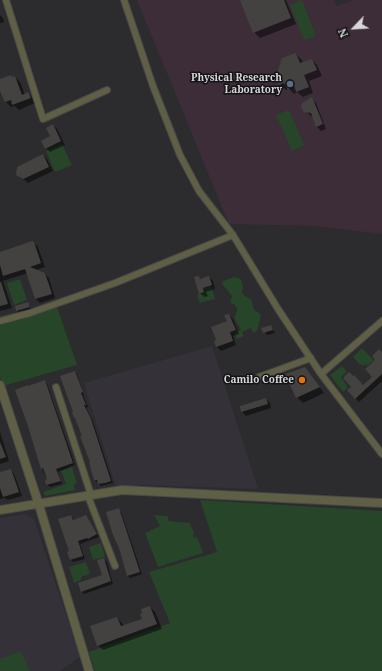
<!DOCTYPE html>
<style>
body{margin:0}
#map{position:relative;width:382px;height:671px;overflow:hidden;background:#2c2b2d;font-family:"Noto Serif",serif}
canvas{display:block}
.north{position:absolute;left:334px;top:8px;width:40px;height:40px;-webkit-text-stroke:3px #141315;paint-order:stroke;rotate:245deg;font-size:11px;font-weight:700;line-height:16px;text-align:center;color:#d7d6d8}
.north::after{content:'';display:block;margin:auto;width:14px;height:18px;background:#d7d6d8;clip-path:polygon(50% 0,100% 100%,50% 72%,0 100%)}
</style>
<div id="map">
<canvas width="382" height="671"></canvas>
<div class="north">N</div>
</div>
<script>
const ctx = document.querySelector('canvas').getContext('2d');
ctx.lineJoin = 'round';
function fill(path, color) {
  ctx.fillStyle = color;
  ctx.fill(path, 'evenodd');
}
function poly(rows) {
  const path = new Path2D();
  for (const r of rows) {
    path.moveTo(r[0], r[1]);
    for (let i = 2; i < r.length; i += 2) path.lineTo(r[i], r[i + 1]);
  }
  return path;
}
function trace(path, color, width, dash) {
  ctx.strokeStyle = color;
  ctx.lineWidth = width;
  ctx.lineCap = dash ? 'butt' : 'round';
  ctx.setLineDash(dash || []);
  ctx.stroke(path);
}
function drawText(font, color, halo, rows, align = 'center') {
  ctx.font = font + ' "Noto Serif",serif';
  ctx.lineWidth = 3;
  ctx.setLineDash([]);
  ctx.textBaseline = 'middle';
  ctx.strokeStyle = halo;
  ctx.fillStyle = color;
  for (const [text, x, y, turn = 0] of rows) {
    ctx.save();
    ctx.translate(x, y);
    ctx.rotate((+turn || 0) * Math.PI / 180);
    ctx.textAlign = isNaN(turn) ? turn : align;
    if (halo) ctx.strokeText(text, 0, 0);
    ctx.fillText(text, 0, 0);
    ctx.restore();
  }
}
const built = poly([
 [212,346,258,489,143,485,116,487,84,383],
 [26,514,34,519,80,657,60,671,0,671,0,518]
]);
const education = poly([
 [137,0,334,0,337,6,354,0,382,0,382,234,317,226,229,224]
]);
const green = poly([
 [302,0,316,36,304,40,290,5],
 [289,110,304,145,292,151,276,115],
 [62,144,72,165,55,172,46,151],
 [234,277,239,278,241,280,243,286,242,293,245,296,251,299,254,310,259,313,261,315,257,331,253,333,251,328,242,332,244,336,237,339,234,333,241,330,235,319,235,316,237,312,237,308,234,304,230,303,232,296,222,284,223,281],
 [20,279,27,300,14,305,7,283],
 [211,286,215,299,200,303,197,295,205,292,204,288],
 [57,307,77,365,3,386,0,377,0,325],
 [362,348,377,364,375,366,371,362,367,366,366,364,363,366,361,364,360,365,353,357],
 [342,366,347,372,341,377,348,387,343,392,330,375],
 [72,467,77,483,74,484,75,490,45,496,43,492,66,484,61,471],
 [200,500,382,511,382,671,95,671,89,652,170,623,149,572,217,552],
 [154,515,168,516,168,521,190,523,194,533,193,534,194,538,197,537,203,553,158,567,145,533,160,526],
 [101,543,105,557,93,560,89,547],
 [86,562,90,574,81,577,81,580,74,583,69,567],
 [21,651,30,671,0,671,0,659]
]);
const shadow = poly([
 [241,0,286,0,296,24,260,38,254,32],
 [0,15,3,18,4,22,0,23],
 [296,54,301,59,303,63,312,60,317,65,322,76,309,81,313,93,303,97,297,92,294,94,289,89,286,90,280,85,278,73],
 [15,77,20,82,25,95,28,93,34,99,35,103,19,110,15,106,11,107,6,102,3,95,0,94,0,80],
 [312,99,316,103,326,129,321,131,317,127,313,116,311,116,303,109],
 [53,125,57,129,65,145,50,152,46,148,52,137],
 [43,155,47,159,53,171,28,183,17,174],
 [34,243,38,247,45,267,36,270,44,273,49,278,55,298,40,303,36,299,28,273,3,281,12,308,0,311,0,253],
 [199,277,201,279,209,277,213,281,215,289,206,292,208,296,204,297,200,293],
 [28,304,32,310,20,313,17,311],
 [229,315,233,319,239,334,233,336,236,345,221,351,217,347,215,342,228,322],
 [271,326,275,333,267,335,263,329],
 [382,352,382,381,359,402,355,398,352,387,363,386,373,377,376,360],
 [305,368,324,393,303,403,297,397],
 [75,372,77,374,84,395,83,395,88,407,86,408,93,422,113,483,101,486,95,480,83,436,77,420,75,418,62,377],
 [45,381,47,384,75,465,58,472,62,484,50,487,47,484,48,480,42,469],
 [266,399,270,403,271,408,246,416,242,412],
 [0,432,9,461,0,464],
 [11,470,14,474,22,496,8,500,5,498,0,499,0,473],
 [119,509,121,512,142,574,130,578,128,576],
 [71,516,74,520,88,519,99,537,80,544,85,559,73,562,71,560,68,552,70,552],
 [104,559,107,562,113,584,84,594,81,591,103,575],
 [150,607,155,612,162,629,103,650,98,645,117,618,123,624,124,626,143,620]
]);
const building = poly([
 [240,0,284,0,291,18,253,33],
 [296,53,300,63,312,59,317,70,304,75,309,87,296,92,294,85,288,90,284,83,279,85,275,73,277,73,282,58],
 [11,75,12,77,15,76,22,95,28,92,31,98,12,105,11,100,5,102,0,92,0,79],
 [312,97,323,124,316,127,311,113,304,112,301,108,302,103],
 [53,124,61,141,45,149,41,141,50,136,46,128],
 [43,154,49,167,23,179,16,175,17,167],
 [32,241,34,242,41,263,30,267,45,273,52,294,35,299,25,269,3,276,0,265,0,252],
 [199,276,200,279,209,276,212,285,203,288,204,292,199,294,194,277],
 [0,282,1,282,8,304,0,306],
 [28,302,30,307,16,311,15,306],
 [229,314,236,330,230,332,233,341,216,347,214,341,216,340,211,327,227,321,224,315],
 [271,325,273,330,263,333,261,328],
 [379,349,382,352,382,374,355,399,347,390,351,387,343,378,349,372,353,376,354,375,363,385,372,377,365,369,375,360,372,356],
 [305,367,320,387,296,398,285,374],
 [75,371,83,392,81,393,86,405,84,405,91,419,111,481,105,483,98,484,97,480,94,480,89,462,90,462,80,436,82,436,75,418,74,418,72,413,73,412,60,376],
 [45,380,73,463,56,469,61,481,46,485,45,480,47,479,43,468,41,469,39,463,28,426,15,390,28,385,28,386],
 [266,398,268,404,241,412,240,407,240,406],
 [0,442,6,457,0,459],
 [11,469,19,492,3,497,0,488,0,472],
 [119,508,140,572,127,576,119,548,113,535,106,512],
 [71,515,73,520,86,515,97,534,88,539,87,538,78,541,83,556,70,560,67,552,69,551,58,519],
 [104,558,111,581,81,592,78,583,102,575,97,560],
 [150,606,157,624,97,646,90,626,117,617,121,626,142,619,140,614,142,613,141,609]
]);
const minor = poly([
 [6,0,43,119,107,90],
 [124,0,153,86,180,155,199,191,233,235,278,309,321,374,382,454],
 [0,321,30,313,115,283,233,235],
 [321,374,382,321],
 [259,377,311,358],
 [56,387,91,495],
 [88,496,115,566]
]);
const tertiary = poly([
 [0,385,39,505,89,671],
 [0,510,122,490,382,503]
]);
const markers = [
 [290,84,4,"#5c6f8a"],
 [302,380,4,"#e8710a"]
];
const poiNames = [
 ["Physical Research",282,78],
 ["Laboratory",282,90],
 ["Camilo Coffee",294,380]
];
fill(built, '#343139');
fill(education, '#3d2d39');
fill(green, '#274528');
fill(shadow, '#0007');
fill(building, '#444240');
trace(minor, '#474648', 8);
trace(tertiary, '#474648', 10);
trace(minor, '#5f5f45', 6);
trace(tertiary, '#5f5f45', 8);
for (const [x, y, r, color] of markers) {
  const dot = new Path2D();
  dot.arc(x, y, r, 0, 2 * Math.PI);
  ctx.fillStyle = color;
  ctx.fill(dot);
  trace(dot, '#141315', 1.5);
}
drawText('bold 10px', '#d7d6d8', '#141315', poiNames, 'right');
</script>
